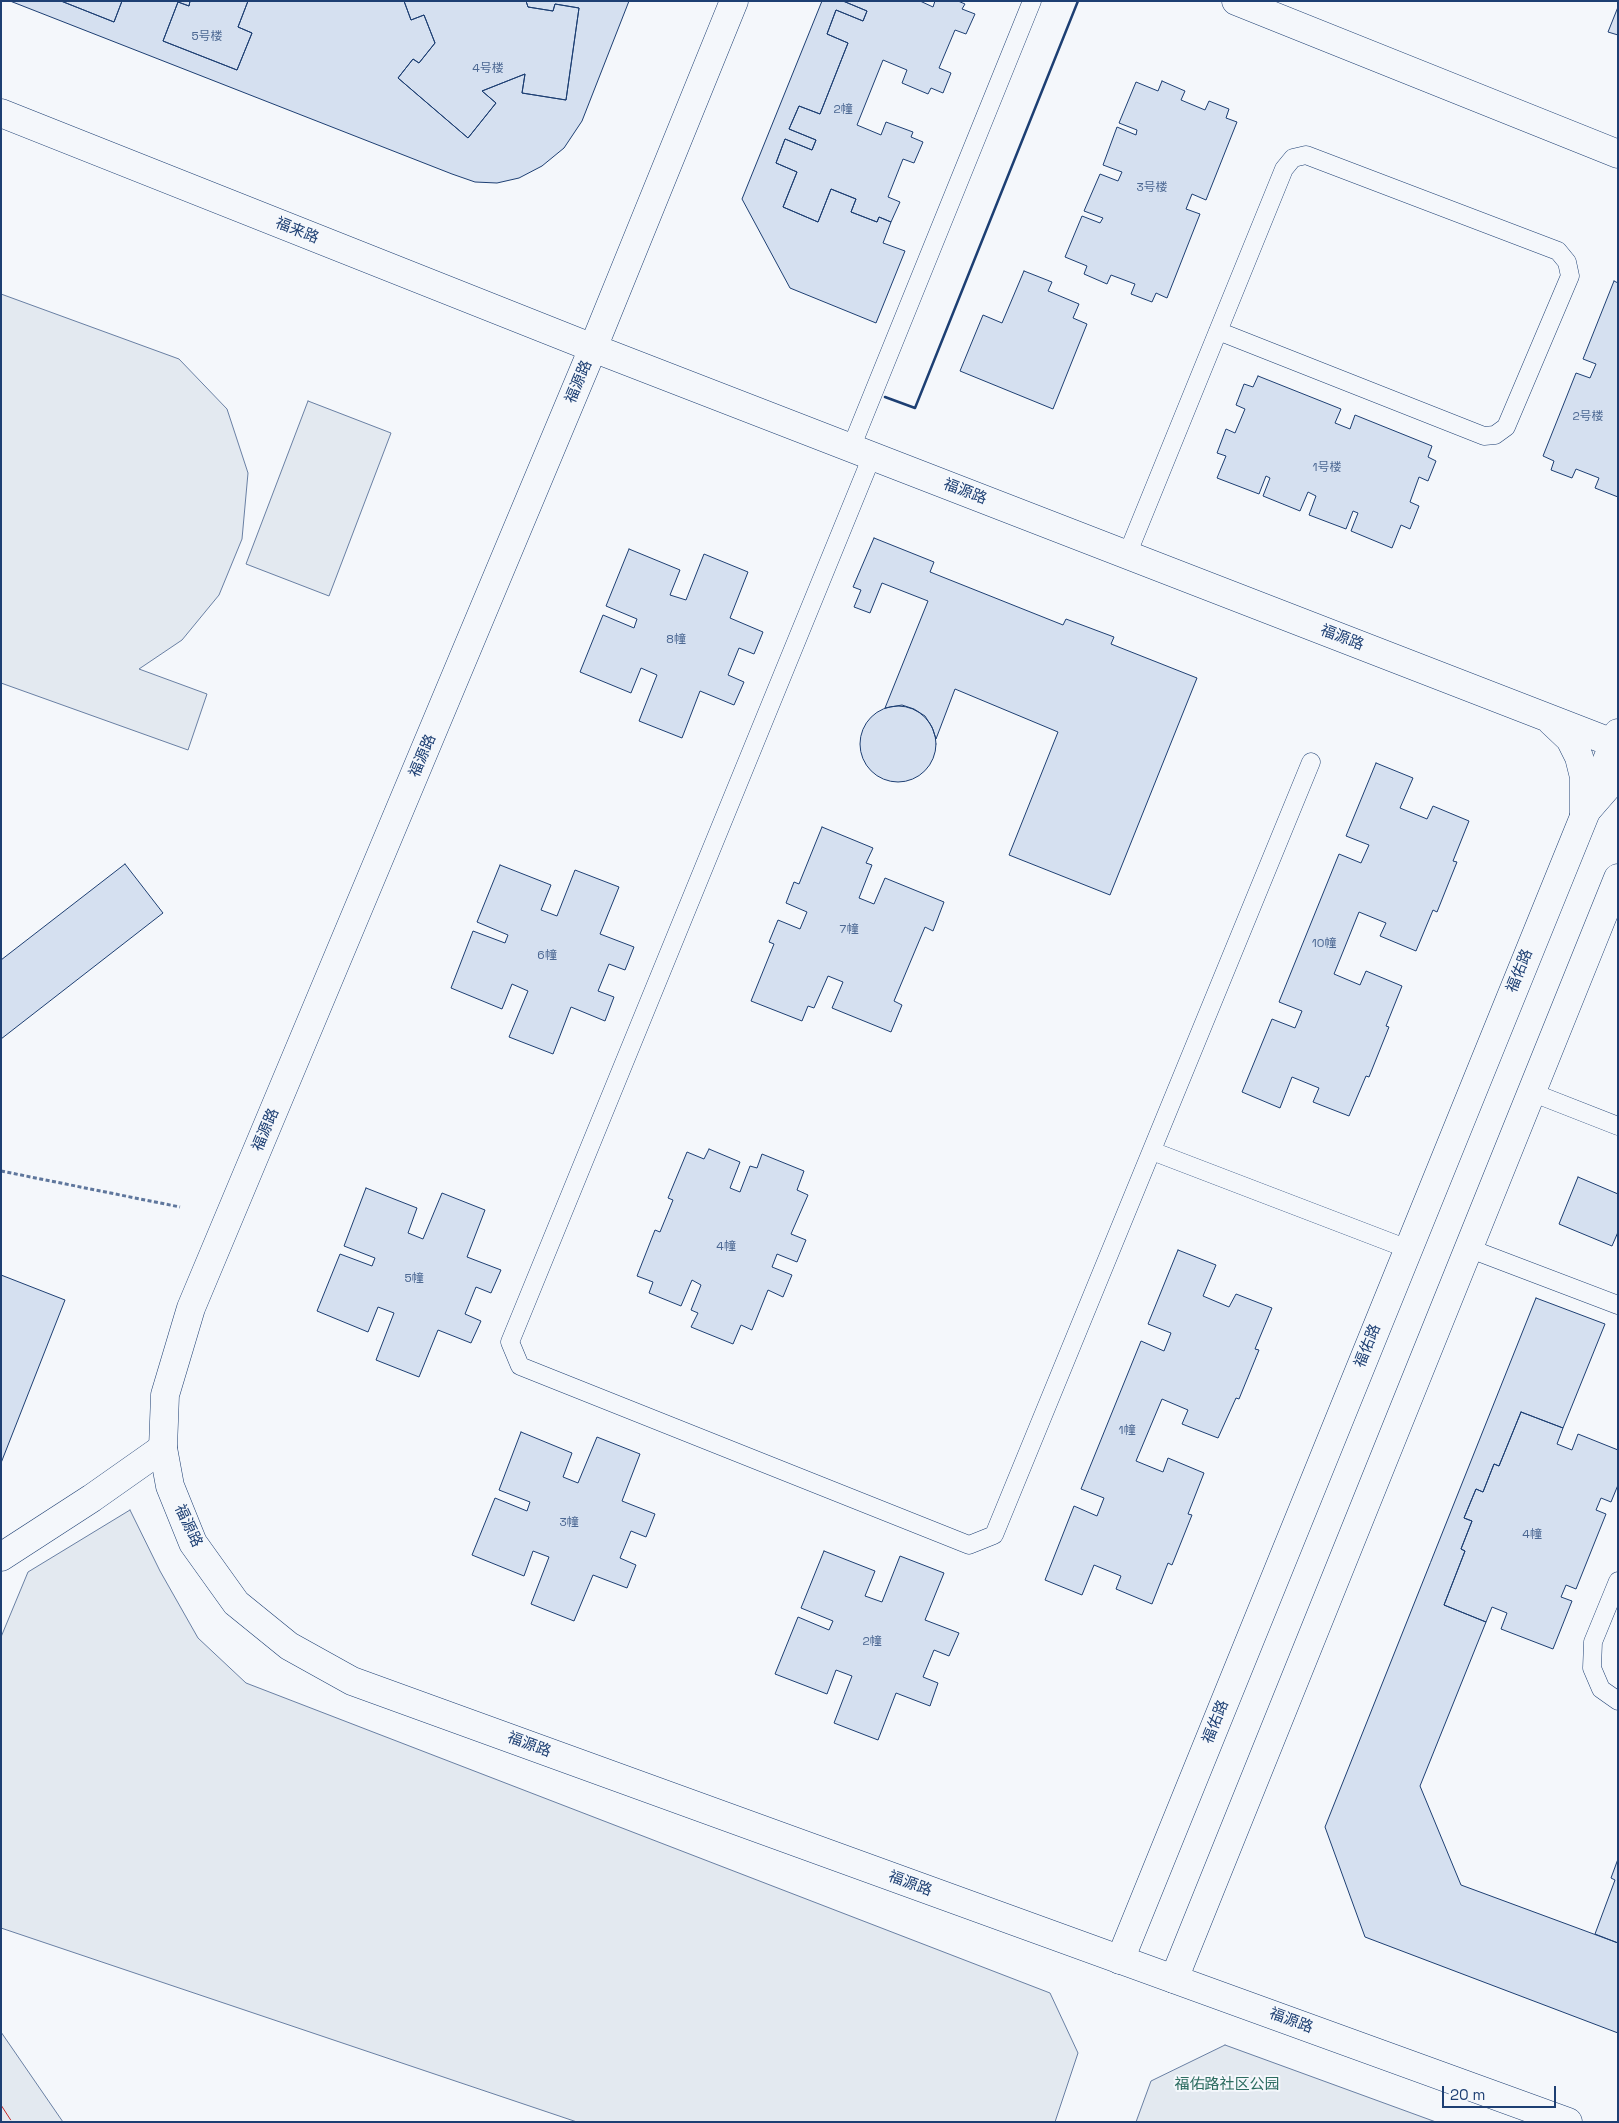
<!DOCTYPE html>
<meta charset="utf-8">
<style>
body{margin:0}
#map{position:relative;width:1619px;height:2123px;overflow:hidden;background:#f4f7fb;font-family:"Space Grotesk",sans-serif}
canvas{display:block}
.frame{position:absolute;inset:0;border:2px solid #1d3f73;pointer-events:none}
.scale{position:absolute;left:1442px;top:2086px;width:114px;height:22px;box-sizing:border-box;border:2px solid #1d3f73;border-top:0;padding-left:6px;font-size:15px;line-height:18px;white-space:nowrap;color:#1d3f73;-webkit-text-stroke:4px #f4f7fb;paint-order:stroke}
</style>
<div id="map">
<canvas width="1619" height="2123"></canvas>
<div class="frame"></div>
<div class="scale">20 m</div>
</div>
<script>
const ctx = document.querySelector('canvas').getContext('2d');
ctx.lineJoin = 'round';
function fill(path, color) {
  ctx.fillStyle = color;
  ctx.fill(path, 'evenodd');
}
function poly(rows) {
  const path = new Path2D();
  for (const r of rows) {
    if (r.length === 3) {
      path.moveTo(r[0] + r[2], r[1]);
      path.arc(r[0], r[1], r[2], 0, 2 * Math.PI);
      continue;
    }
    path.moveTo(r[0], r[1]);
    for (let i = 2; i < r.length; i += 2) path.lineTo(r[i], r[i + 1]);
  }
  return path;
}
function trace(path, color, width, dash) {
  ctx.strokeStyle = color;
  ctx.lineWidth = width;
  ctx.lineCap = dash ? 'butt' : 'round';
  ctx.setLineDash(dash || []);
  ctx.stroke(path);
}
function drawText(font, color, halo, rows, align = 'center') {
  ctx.font = font + ' "Space Grotesk","Noto Sans SC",sans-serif';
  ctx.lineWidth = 4;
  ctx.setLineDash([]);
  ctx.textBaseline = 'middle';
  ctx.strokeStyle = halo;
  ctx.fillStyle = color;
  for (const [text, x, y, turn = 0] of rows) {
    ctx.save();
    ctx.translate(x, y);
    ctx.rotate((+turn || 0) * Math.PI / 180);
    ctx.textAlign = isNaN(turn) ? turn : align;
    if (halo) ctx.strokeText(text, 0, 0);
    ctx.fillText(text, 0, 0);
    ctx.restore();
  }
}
const green = poly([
 [1,294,179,359,227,409,248,473,242,539,219,595,182,640,139,669,207,694,188,750,1,683,1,294],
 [308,401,391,433,329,596,246,564,308,401],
 [130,1510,160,1571,198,1638,246,1683,1050,1993,1078,2053,1055,2122,577,2122,1,1928,1,1637,28,1572,130,1510],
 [1,2032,63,2122,1,2122,1,2032],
 [1225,2045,1436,2122,1136,2122,1151,2081,1225,2045]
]);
const building = poly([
 [10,1,61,1,114,22,122,1,190,1,189,6,178,2,163,41,237,70,252,33,238,27,248,1,404,1,411,20,424,15,435,43,419,63,413,59,398,78,468,138,496,103,482,91,525,74,522,93,566,100,579,8,555,4,553,11,528,7,526,1,629,1,582,121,564,148,542,166,519,178,497,183,475,182,452,174,10,1],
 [61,1,122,1,114,22,61,1],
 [190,1,248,1,238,27,252,33,237,70,163,41,178,2,189,6,190,1],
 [404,1,526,1,528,7,553,11,555,4,579,8,566,100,522,93,525,74,482,91,496,103,468,138,398,78,413,59,419,63,435,43,424,15,411,20,404,1],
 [822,1,843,1,867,11,863,21,836,10,827,34,848,43,820,114,799,106,789,129,816,140,812,150,785,139,776,163,797,172,783,207,818,222,831,189,856,199,851,212,877,222,879,217,891,222,883,243,905,251,876,323,790,288,742,199,822,1],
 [843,1,920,1,933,7,935,1,958,1,965,4,962,9,975,14,966,34,955,30,939,68,951,73,943,93,931,88,928,94,902,83,907,70,883,60,857,125,881,135,886,122,913,132,911,137,923,142,914,163,903,159,888,197,900,202,891,222,879,217,877,222,851,212,856,199,831,189,818,222,783,207,797,172,776,163,785,139,812,150,816,140,789,129,799,106,820,114,848,43,827,34,836,10,863,21,867,11,843,1],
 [1618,7,1618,35,1608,32,1618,7],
 [1162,81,1185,91,1181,100,1205,110,1209,101,1229,109,1226,118,1237,122,1206,200,1192,194,1186,209,1200,214,1167,298,1156,293,1152,302,1131,294,1135,284,1111,275,1107,284,1084,274,1087,266,1065,257,1082,216,1100,223,1103,218,1084,211,1100,174,1118,181,1122,172,1103,165,1117,127,1136,135,1137,130,1119,123,1136,82,1158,91,1162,81],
 [1024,271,1052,282,1048,291,1079,304,1073,318,1087,324,1053,409,960,371,983,315,1002,323,1024,271],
 [1614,281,1618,283,1618,497,1595,488,1599,478,1576,469,1572,478,1551,470,1554,461,1543,456,1576,373,1590,378,1596,364,1583,359,1614,281],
 [1258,376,1341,409,1335,423,1350,429,1355,415,1432,446,1428,457,1436,461,1428,481,1419,477,1410,502,1419,506,1410,529,1401,525,1392,548,1351,531,1358,513,1353,511,1346,529,1309,515,1316,496,1308,492,1300,511,1263,496,1270,478,1266,476,1259,494,1217,478,1226,456,1217,453,1226,429,1235,433,1245,409,1236,405,1244,384,1253,387,1258,376],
 [874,538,934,562,930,572,1063,625,1066,619,1114,637,1111,644,1197,678,1110,895,1009,855,1058,732,955,689,936,739,932,727,925,716,914,709,902,705,885,708,928,601,882,583,870,613,854,607,861,590,853,587,874,538],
 [629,549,680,570,670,595,686,600,704,554,748,572,730,618,763,632,754,654,739,648,728,675,744,682,734,705,700,691,682,738,639,721,657,675,641,668,631,693,580,672,603,615,634,628,637,619,606,606,629,549],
 [898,744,38],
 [1376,763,1413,778,1400,808,1427,819,1433,806,1469,821,1453,861,1457,862,1437,912,1433,910,1416,951,1380,936,1386,923,1359,912,1334,974,1360,985,1366,971,1402,986,1386,1026,1389,1027,1369,1077,1366,1076,1349,1116,1313,1102,1319,1088,1292,1077,1280,1108,1242,1092,1272,1019,1295,1028,1302,1011,1279,1002,1339,854,1361,863,1369,845,1346,836,1376,763],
 [822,827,873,848,866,863,872,865,859,898,874,904,885,878,944,902,933,931,925,927,894,1001,902,1005,891,1032,832,1008,843,982,828,976,814,1008,808,1006,802,1021,751,1001,774,944,769,942,778,920,800,929,807,912,786,903,794,882,799,884,822,827],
 [125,864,163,913,1,1039,1,960,125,864],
 [500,865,551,885,541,910,557,916,575,870,619,887,600,934,634,947,625,970,609,964,598,991,614,997,605,1021,571,1007,553,1054,509,1037,528,991,512,984,502,1009,451,988,473,931,505,943,508,935,477,922,500,865],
 [709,1149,740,1162,730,1188,740,1192,750,1166,757,1168,762,1154,804,1171,797,1190,808,1195,791,1234,806,1240,797,1262,777,1254,772,1267,792,1275,783,1297,768,1290,752,1330,741,1325,733,1344,691,1327,698,1313,691,1310,701,1285,692,1280,681,1306,649,1293,653,1282,637,1276,655,1230,660,1232,673,1200,668,1198,687,1152,704,1159,709,1149],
 [1578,1177,1618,1194,1618,1232,1612,1246,1559,1224,1578,1177],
 [366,1188,417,1208,408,1233,423,1239,442,1193,485,1210,467,1257,501,1270,491,1293,476,1287,465,1314,481,1321,471,1343,438,1330,419,1377,376,1360,394,1313,378,1307,368,1332,317,1311,340,1254,372,1266,375,1258,344,1246,366,1188],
 [1178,1250,1216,1265,1203,1296,1229,1307,1236,1294,1272,1308,1255,1349,1259,1350,1239,1399,1236,1398,1218,1438,1182,1424,1188,1410,1162,1399,1136,1461,1163,1472,1168,1458,1204,1473,1188,1514,1192,1515,1172,1565,1168,1563,1152,1604,1116,1589,1121,1576,1094,1565,1082,1595,1045,1580,1074,1506,1097,1516,1104,1498,1081,1489,1141,1341,1164,1351,1171,1333,1148,1324,1178,1250],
 [1,1275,65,1300,1,1463,1,1275],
 [1536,1298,1605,1324,1563,1428,1521,1412,1499,1466,1494,1464,1483,1492,1476,1489,1464,1518,1472,1521,1461,1549,1465,1551,1444,1605,1486,1622,1420,1786,1461,1885,1618,1943,1618,2033,1365,1937,1325,1827,1536,1298],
 [1521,1412,1563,1428,1557,1444,1572,1450,1578,1434,1618,1450,1618,1485,1611,1502,1601,1498,1596,1510,1606,1514,1576,1589,1566,1585,1561,1597,1572,1601,1553,1649,1501,1629,1507,1613,1492,1607,1486,1622,1444,1605,1465,1551,1461,1549,1472,1521,1464,1518,1476,1489,1483,1492,1494,1464,1499,1466,1521,1412],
 [521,1432,572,1453,563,1477,578,1483,597,1437,640,1454,622,1501,655,1514,646,1537,631,1531,620,1558,636,1565,627,1588,593,1575,574,1621,531,1604,549,1557,533,1551,524,1576,472,1555,495,1498,527,1511,530,1502,499,1490,521,1432],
 [824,1551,875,1571,865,1596,882,1602,900,1556,944,1573,925,1620,959,1633,949,1656,934,1650,923,1677,938,1683,930,1706,896,1693,878,1740,834,1723,852,1676,836,1670,827,1694,775,1674,798,1617,829,1630,833,1621,801,1608,824,1551],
 [1618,1859,1618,1943,1595,1934,1615,1880,1611,1878,1618,1859]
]);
const path = poly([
 [1,1171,180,1207]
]);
const service = poly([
 [851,448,1032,1],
 [872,456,510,1342,520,1366,969,1545,994,1535,1311,762],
 [1127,555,1284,169,1293,158,1306,155,1558,251,1567,262,1570,276,1506,427,1495,435,1484,436,1218,331],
 [1531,1092,1618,1126],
 [1152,1151,1408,1249],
 [1468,1248,1618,1305],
 [1618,1581,1593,1642,1592,1668,1601,1689,1618,1701]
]);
const minor = poly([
 [1236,1,1618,154],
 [1,1557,92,1498,163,1448]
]);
const tertiary = poly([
 [734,1,593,348,191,1308,165,1395,163,1448,170,1486,193,1543,236,1603,289,1646,352,1681,1568,2122],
 [1,113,593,348,1613,743,1618,743],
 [1551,721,1570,739,1579,757,1584,777,1584,814],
 [1588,809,1608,786,1618,778]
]);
const secondary = poly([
 [1120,1960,1618,733],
 [1174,1979,1618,878]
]);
const wall = poly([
 [885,397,915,408,1078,1]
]);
const power = poly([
 [1,2105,12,2122]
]);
const numberNames = [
 ["5号楼",207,37],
 ["4号楼",488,69],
 ["2幢",843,110],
 ["3号楼",1152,188],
 ["2号楼",1588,417],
 ["1号楼",1327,468],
 ["8幢",676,640],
 ["7幢",849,930],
 ["10幢",1324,944],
 ["6幢",547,956],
 ["4幢",726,1247],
 ["5幢",414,1279],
 ["1幢",1127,1431],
 ["3幢",569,1523],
 ["4幢",1532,1535],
 ["2幢",872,1642]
];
const streetNames = [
 ["福来路",297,231,22],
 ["福源路",579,382,-67],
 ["福源路",965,492,21],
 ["福源路",1342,638,21],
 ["福源路",423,756,-67],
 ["福佑路",1520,971,-68],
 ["福源路",266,1130,-67],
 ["福佑路",1368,1346,-68],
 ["福源路",188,1526,65],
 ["福佑路",1216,1722,-68],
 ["福源路",529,1745,20],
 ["福源路",910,1884,20],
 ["福源路",1291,2021,20]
];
const parkNames = [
 ["福佑路社区公园",1227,2085]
];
fill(green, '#e3e9f0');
trace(green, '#687fa3', 1);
fill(building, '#d5e0f0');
trace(building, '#1d3f73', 1);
trace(service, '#1d3f73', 19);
trace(minor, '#1d3f73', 29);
trace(tertiary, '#1d3f73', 29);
trace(secondary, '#1d3f73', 29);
trace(path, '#5e769c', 3, [4, 2.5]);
trace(service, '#f4f7fb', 18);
trace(minor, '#f4f7fb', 28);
trace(tertiary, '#f4f7fb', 28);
trace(secondary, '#f4f7fb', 28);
trace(wall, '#1d3f73', 2.5);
trace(power, '#c62828', 1, [18, 4, 2.5, 4]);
drawText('12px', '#4b6792', null, numberNames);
drawText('15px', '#1d3f73', '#f4f7fb', streetNames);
drawText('15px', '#2c6c60', '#f4f7fb', parkNames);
</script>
